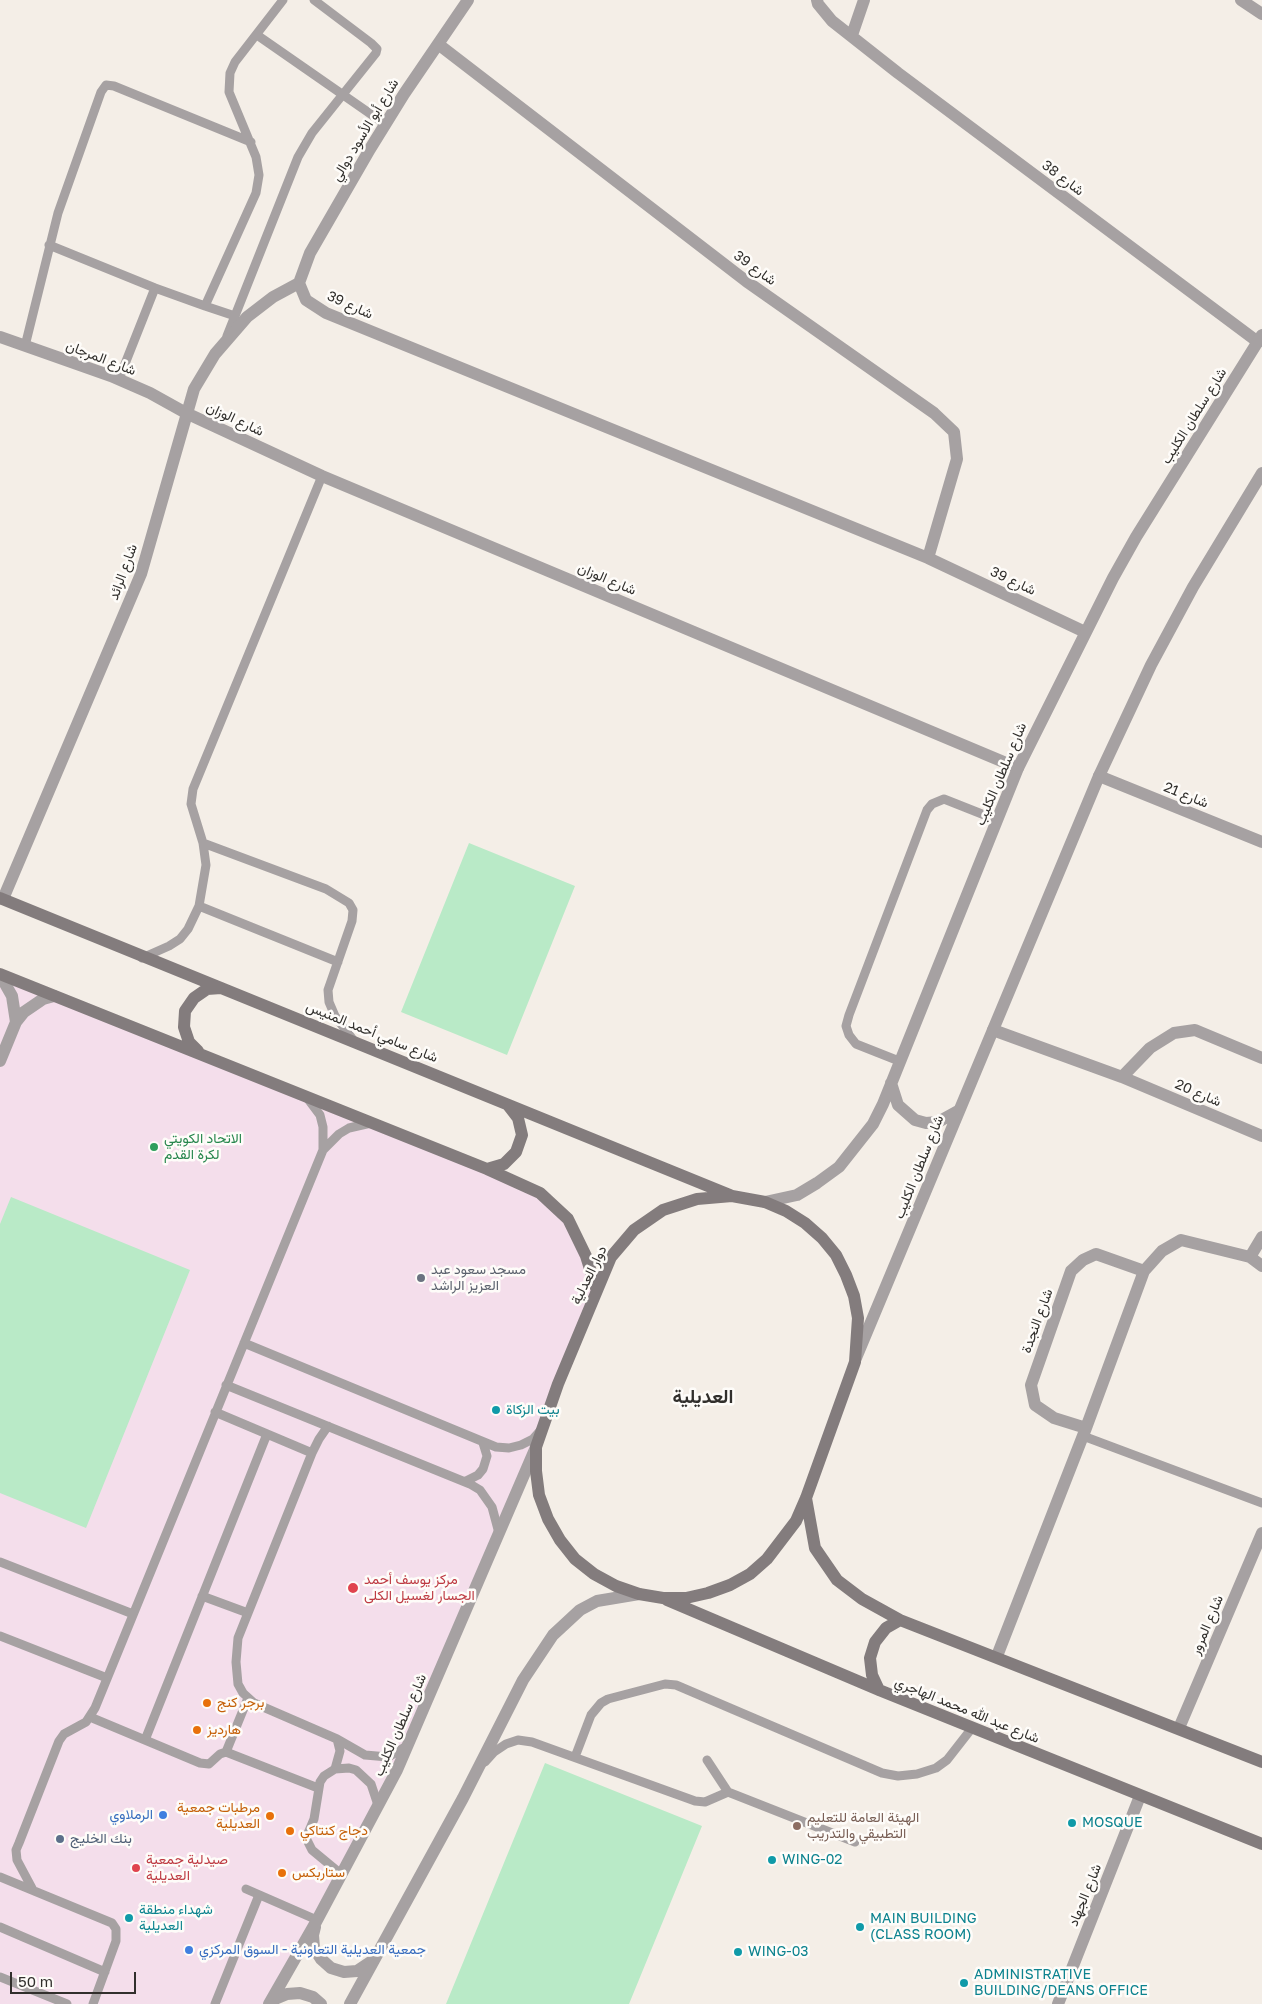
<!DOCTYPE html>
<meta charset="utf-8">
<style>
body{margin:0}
#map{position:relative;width:1262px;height:2004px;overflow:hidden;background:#f4eee7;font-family:"Golos Text",sans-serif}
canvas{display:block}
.scale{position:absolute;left:10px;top:1972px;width:126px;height:22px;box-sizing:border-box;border:2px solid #312f2c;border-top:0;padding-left:6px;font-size:15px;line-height:18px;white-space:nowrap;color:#312f2c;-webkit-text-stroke:4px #fefcf9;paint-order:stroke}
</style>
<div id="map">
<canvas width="1262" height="2004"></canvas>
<div class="scale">50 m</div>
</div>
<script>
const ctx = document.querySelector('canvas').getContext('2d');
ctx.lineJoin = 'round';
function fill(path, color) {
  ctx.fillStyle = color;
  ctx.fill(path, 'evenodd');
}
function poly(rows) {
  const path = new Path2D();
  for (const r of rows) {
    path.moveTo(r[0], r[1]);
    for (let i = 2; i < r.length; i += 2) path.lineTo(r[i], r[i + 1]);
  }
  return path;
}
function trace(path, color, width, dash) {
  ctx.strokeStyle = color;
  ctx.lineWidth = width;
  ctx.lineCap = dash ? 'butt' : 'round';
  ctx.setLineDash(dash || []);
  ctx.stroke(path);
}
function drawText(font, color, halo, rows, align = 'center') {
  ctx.font = font + ' "Golos Text",Vazirmatn,sans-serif';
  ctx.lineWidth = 5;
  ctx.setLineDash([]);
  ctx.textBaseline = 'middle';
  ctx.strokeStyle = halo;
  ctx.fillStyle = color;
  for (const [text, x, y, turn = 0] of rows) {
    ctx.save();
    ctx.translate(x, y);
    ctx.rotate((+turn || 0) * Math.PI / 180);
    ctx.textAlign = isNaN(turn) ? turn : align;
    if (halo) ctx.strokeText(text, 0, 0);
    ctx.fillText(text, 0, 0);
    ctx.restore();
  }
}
const commercial = poly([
 [0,974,540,1193,568,1219,597,1287,433,1687,269,2004,0,2004]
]);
const green = poly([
 [469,843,575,886,507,1055,401,1012],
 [11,1197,190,1270,86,1528,0,1493,0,1224],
 [545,1763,702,1826,629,2004,446,2004]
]);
const service = poly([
 [257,35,385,124],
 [49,245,155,288,205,306,256,193,259,175,256,157,229,92,230,73,235,62,283,0],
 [205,306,235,316],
 [227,336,298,157,312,133,376,53,377,49,371,43,314,0],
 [25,346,58,213,101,92,106,85,114,86,251,142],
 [119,379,155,288],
 [203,843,326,889,349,903,353,910,352,921,328,990,329,1002,335,1016,354,1041],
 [199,906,338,962],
 [142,958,169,946,180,939,188,929,199,906,206,865,203,843,191,804,193,789,322,476],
 [899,1061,856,1044,849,1035,846,1026,849,1015,927,810,932,804,944,799,997,820],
 [323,1150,339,1134,349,1128,371,1123],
 [244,1343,496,1447,509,1448,521,1445,533,1439,540,1431],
 [226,1385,470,1484,480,1490,492,1507,499,1533],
 [215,1412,312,1453],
 [328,1426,319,1439,312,1453,238,1638,236,1662,238,1684,243,1693,254,1703,337,1739,365,1755,388,1757,407,1746],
 [1083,1436,1262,1503],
 [466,1481,478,1475,483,1469,487,1456,483,1443],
 [0,1562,133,1614],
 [202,1596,248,1613],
 [0,1636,107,1678],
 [90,1717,200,1763,209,1764,220,1754,226,1752,248,1698],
 [145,1740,267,1434],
 [226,1752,318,1788],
 [575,1757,591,1715,601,1703,608,1699,665,1684,676,1685,882,1773,898,1776,917,1774,936,1768,947,1760,972,1728],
 [707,1760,728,1792,855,1842],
 [485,1762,494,1752,506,1744,518,1740,532,1742,695,1801,705,1802,728,1792],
 [335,1769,340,1751,337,1739],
 [341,1874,312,1850,306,1838,314,1819,320,1782,324,1776,335,1769,349,1768,356,1770,371,1784,378,1805],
 [0,1877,112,1923,116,1929,116,1941,93,2004],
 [246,1889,317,1920],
 [33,1890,17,1860,16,1850,19,1843,59,1741,64,1734,86,1722,95,1708,323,1150,323,1127,320,1115,308,1099],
 [0,1927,105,1972],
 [0,1977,67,2004],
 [215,2004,259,1895]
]);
const minor = poly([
 [817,0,818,4,832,21,898,73,1258,342],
 [1241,0,1262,14],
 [852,35,864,0],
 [438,44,746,281,934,413,954,432,957,459,928,558],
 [299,283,306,300,326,313,928,558,1085,632],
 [299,283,310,253,370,149,404,94,468,0],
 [0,337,111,376,150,393,186,413,322,476,1018,768],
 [1099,776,1262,842],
 [3,899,141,574,194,389,215,354,247,317,273,297,299,283],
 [0,975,12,996,16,1022],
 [993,1030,1122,1077,1262,1136],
 [0,1061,16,1022,24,1012,43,999,54,996],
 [1122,1077,1150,1048,1174,1033,1195,1030,1262,1058],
 [1250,1257,1262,1237],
 [1086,1428,1054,1418,1035,1405,1031,1385,1071,1271,1083,1260,1096,1254,1144,1271],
 [997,1656,1086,1428,1144,1271,1162,1251,1181,1240,1250,1257,1262,1266],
 [1179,1728,1262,1533],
 [1058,2004,1140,1796]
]);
const tertiary = poly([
 [891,1083,898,1105,915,1120,926,1123,938,1122,958,1111],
 [765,1202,797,1195,817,1183,839,1167,873,1124,883,1104,1018,768,1113,578,1136,537,1262,335],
 [856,1358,1099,776,1151,665,1193,587,1262,473],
 [315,1927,313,1935,314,1948,321,1959,331,1968,344,1972,357,1971,372,1961],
 [269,2004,316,1922,397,1770,536,1447],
 [270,2004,275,1999,287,1994,300,1993,313,1997,321,2004],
 [350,2004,463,1798,523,1680,553,1635,580,1610,597,1601,639,1594]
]);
const secondary = poly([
 [0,898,730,1195],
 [0,974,487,1169,540,1193,568,1219,586,1256,596,1288],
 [198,1051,189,1042,184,1027,185,1011,194,998,207,989,221,988],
 [487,1169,504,1164,516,1152,522,1135,518,1118,508,1105],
 [732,1196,765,1202,786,1211,805,1223,822,1238,836,1255,846,1275,854,1296,858,1318,855,1362,806,1498,796,1521,767,1559,750,1574,730,1585,708,1593,686,1598,663,1598,639,1594,616,1586,594,1574,575,1559,560,1540,548,1519,539,1495,536,1471,536,1447,558,1384,611,1257,634,1230,663,1210,697,1199,732,1196],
 [806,1498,815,1548,837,1580,862,1599,900,1620,1262,1762],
 [667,1600,879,1690,1262,1844],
 [879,1690,872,1675,870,1658,875,1642,886,1628,900,1620]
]);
const markers = [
 [154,1147,5,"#2e9e5b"],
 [421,1278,5,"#6b7280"],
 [496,1410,5,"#0f9aa8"],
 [353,1588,6,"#e0444e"],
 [207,1703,5,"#e8710a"],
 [197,1730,5,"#e8710a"],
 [163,1815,5,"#3f7fe0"],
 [270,1816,5,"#e8710a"],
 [1072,1823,5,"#0f9aa8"],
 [797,1826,5,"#8d6e63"],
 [290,1831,5,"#e8710a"],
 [60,1839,5,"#5c6f8a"],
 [772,1860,5,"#0f9aa8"],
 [136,1868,5,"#e0444e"],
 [282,1873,5,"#e8710a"],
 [129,1918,5,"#0f9aa8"],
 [860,1927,5,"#0f9aa8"],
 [189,1950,5,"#3f7fe0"],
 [738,1952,5,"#0f9aa8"],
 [964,1983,5,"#0f9aa8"]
];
const streetNames = [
 ["شارع أبو الأسود دوالي",365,130,-59],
 ["شارع 38",1063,178,37],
 ["شارع 39",755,268,36],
 ["شارع 39",350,305,24],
 ["شارع المرجان",101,358,21],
 ["شارع سلطان الكليب",1194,416,-58],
 ["شارع الوزان",235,419,25],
 ["شارع الرائد",123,572,-70],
 ["شارع الوزان",607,579,23],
 ["شارع 39",1013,581,25],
 ["شارع سلطان الكليب",1001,774,-67],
 ["شارع 21",1186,795,22],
 ["شارع سامي أحمد المنيس",372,1032,22],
 ["شارع 20",1198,1093,23],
 ["شارع سلطان الكليب",919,1167,-68],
 ["دوار العدلية",589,1275,-64],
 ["شارع النجدة",1037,1321,-70],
 ["شارع المرور",1207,1625,-67],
 ["شارع عبد الله محمد الهاجري",967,1710,22],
 ["شارع سلطان الكليب",400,1725,-66],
 ["شارع الجهاد",1085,1895,-68]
];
const leisureNames = [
 ["الاتحاد الكويتي",164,1139],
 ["لكرة القدم",164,1155]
];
const worshipNames = [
 ["مسجد سعود عبد",431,1270],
 ["العزيز الراشد",431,1286]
];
const cultureNames = [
 ["بيت الزكاة",506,1410],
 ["MOSQUE",1082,1823],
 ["WING-02",782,1860],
 ["شهداء منطقة",139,1910],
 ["العديلية",139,1926],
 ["MAIN BUILDING",870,1919],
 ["(CLASS ROOM)",870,1935],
 ["WING-03",748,1952],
 ["ADMINISTRATIVE",974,1975],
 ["BUILDING/DEANS OFFICE",974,1991]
];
const healthNames = [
 ["مركز يوسف أحمد",364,1580],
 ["الجسار لغسيل الكلى",364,1596],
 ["صيدلية جمعية",146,1860],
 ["العديلية",146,1876]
];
const foodNames = [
 ["برجر كنج",217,1703],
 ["هارديز",207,1730],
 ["مرطبات جمعية",260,1808,"right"],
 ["العديلية",260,1824,"right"],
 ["دجاج كنتاكي",300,1831],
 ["ستاربكس",292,1873]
];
const shopNames = [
 ["الرملاوي",153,1815],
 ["جمعية العديلية التعاونية - السوق المركزي",199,1950,"left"]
];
const educationNames = [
 ["الهيئة العامة للتعليم",807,1818],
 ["التطبيقي والتدريب",807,1834]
];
const serviceNames = [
 ["بنك الخليج",70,1839]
];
const districtNames = [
 ["العديلية",703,1397]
];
fill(commercial, '#f4deeb');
fill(green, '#b9eac7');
trace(service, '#a6a1a2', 9);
trace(minor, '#a6a1a2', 12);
trace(tertiary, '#a6a1a2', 12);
trace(secondary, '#837c7d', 12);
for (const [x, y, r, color] of markers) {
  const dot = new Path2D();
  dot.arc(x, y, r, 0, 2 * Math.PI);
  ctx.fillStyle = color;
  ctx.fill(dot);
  trace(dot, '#fefcf9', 2);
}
drawText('14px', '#312f2c', '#fefcf9', streetNames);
drawText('14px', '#27864d', '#fefcf9', leisureNames, 'left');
drawText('14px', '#5b616d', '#fefcf9', worshipNames, 'left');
drawText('14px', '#0d838f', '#fefcf9', cultureNames, 'left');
drawText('14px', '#be3a42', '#fefcf9', healthNames, 'left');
drawText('14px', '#c56008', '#fefcf9', foodNames, 'left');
drawText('14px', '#366cbe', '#fefcf9', shopNames, 'right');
drawText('14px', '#785e54', '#fefcf9', educationNames, 'left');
drawText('14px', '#4e5e75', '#fefcf9', serviceNames, 'left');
drawText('bold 19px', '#312f2c', '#fefcf9', districtNames);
</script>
